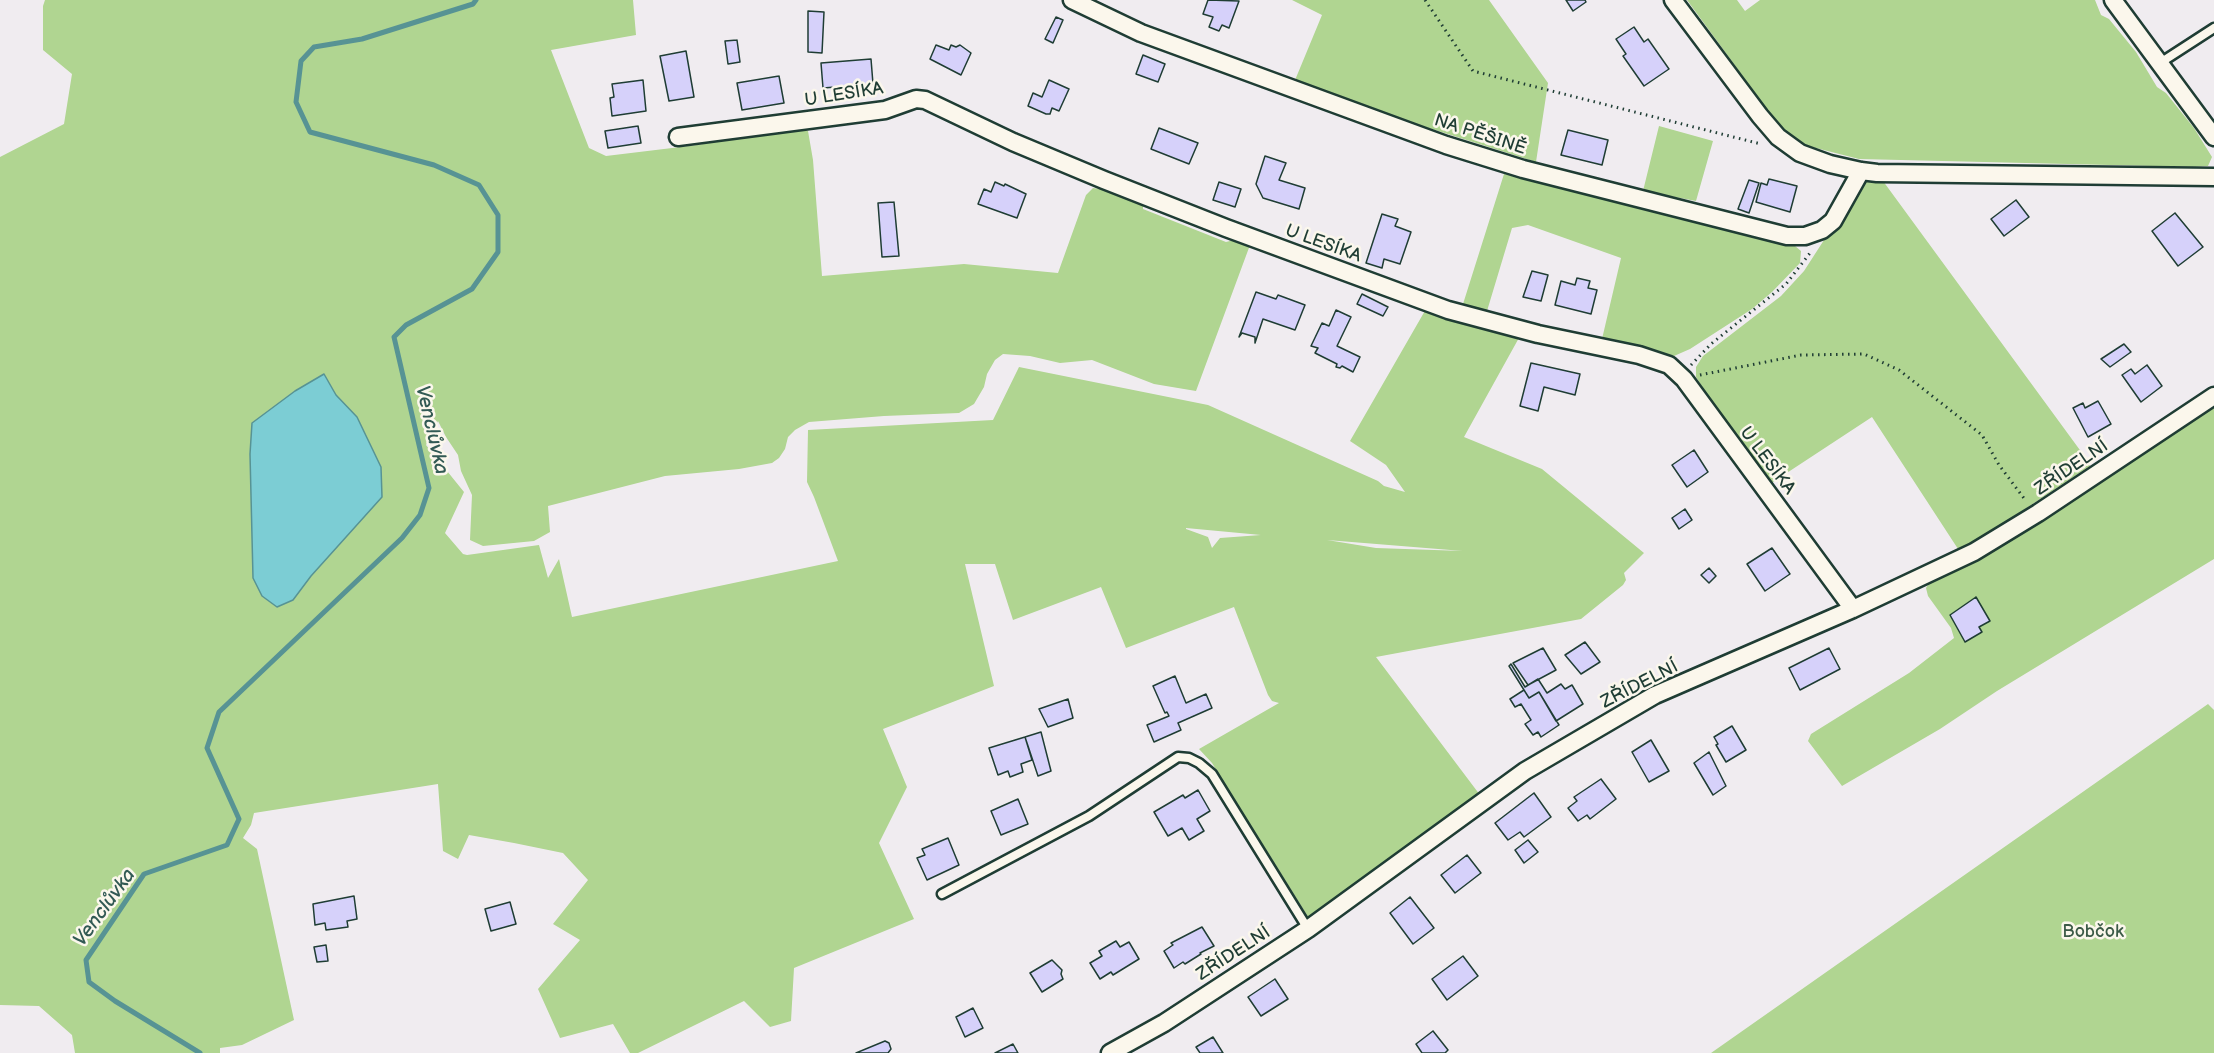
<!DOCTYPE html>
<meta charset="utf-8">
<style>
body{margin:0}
canvas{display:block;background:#f0ecf0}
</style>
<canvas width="2214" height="1053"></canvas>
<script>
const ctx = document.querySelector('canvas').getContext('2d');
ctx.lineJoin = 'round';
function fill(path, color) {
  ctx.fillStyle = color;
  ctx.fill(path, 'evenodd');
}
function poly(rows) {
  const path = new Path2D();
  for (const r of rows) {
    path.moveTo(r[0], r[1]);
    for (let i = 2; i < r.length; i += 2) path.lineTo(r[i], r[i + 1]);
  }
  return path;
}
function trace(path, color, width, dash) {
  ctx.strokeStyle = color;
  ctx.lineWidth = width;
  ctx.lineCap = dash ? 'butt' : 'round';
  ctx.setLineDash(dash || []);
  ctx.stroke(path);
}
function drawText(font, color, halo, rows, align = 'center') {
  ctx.font = font + ' "Balsamiq Sans",sans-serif';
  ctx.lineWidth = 5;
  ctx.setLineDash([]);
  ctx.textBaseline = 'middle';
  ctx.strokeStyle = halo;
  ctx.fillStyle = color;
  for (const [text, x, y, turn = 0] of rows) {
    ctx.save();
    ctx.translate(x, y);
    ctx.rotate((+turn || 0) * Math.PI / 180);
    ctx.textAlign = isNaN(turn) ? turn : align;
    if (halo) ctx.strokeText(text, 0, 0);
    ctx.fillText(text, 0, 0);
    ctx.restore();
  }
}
const green = poly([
 [45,0,633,0,636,35,551,50,589,148,606,156,697,145,791,129,808,131,813,160,822,276,964,264,1058,273,1086,195,1093,188,1100,189,1143,205,1143,209,1226,242,1234,240,1250,245,1196,391,1154,384,1092,360,1060,363,1030,356,1003,354,995,360,987,374,984,387,974,404,959,413,884,416,809,422,795,430,788,437,785,449,779,458,772,463,739,469,665,476,548,506,550,532,534,541,483,546,470,540,472,495,461,471,458,455,446,437,438,421,426,445,464,492,445,533,463,554,467,555,539,545,548,578,559,559,572,617,838,561,814,497,807,482,808,430,993,420,1019,367,1208,405,1378,481,1384,486,1405,492,1386,465,1350,441,1426,309,1520,336,1464,437,1542,469,1644,553,1624,573,1626,580,1623,585,1581,619,1376,657,1480,795,1312,918,1308,917,1212,763,1199,749,1279,703,1272,701,1268,695,1234,607,1126,648,1101,587,1013,620,995,564,965,564,994,686,883,729,907,787,879,843,914,919,794,968,791,1021,770,1027,744,1001,638,1053,630,1053,613,1024,560,1038,538,989,580,940,553,924,588,880,563,853,514,843,469,835,458,859,443,851,438,784,254,813,251,825,243,838,257,849,294,1020,242,1045,220,1048,220,1053,75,1053,72,1035,39,1006,0,1005,0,157,64,124,72,74,43,50,43,6],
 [1186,529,1186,528,1261,535,1220,538,1212,548,1208,537],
 [1327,540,1463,551,1376,548],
 [1292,0,1489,0,1548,83,1536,162,1293,85,1322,15],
 [1687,0,1737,0,1745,11,1760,0,2095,0,2101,15,2109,19,2136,52,2157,87,2166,93,2194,128,2212,157,2208,166,2193,167,1859,159,1808,146,1788,134,1774,119],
 [1659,126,1713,141,1696,201,1643,191],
 [1504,174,1795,246,1801,251,1800,263,1772,292,1752,309,1690,349,1674,356,1602,339,1621,258,1528,225,1512,228,1487,311,1463,304],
 [1872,179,1883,181,2085,457,2090,466,1960,552,1872,417,1770,484,1722,418,1696,377,1696,367,1703,356,1781,296,1804,271,1855,192,1865,182],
 [2214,406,2214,559,1997,691,1940,729,1842,786,1808,741,1811,734,1909,673,1954,638,1951,628,1928,596,1926,588,1931,580,2064,504],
 [2208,704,2214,710,2214,1053,1711,1053]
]);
const water = poly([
 [324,374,336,395,357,417,381,467,382,497,311,576,293,600,277,607,262,596,253,578,250,454,252,423,295,391,324,374]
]);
const stream = poly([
 [200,1053,115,1001,89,982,86,960,144,874,227,845,239,819,207,748,219,712,402,538,420,515,429,488,394,337,406,325,472,289,498,252,498,215,479,185,434,165,310,132,296,102,301,61,314,47,362,39,473,4,476,0]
]);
const building = poly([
 [1208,0,1239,1,1229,28,1222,25,1219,31,1209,27,1213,17,1203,14,1208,0],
 [1566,0,1585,0,1586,2,1573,11,1566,0],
 [808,11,824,12,822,53,808,52,808,11],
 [1056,17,1063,20,1053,43,1045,39,1056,17],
 [1634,27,1644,42,1648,39,1669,69,1644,86,1623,56,1626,54,1616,39,1634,27],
 [737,40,740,62,728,64,725,41,737,40],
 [936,45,949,50,951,45,956,47,960,45,971,53,961,75,930,59,936,45],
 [686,51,694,97,669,101,660,56,686,51],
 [1143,55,1165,64,1158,82,1136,74,1143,55],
 [871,59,873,84,859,85,859,95,848,96,848,86,823,88,821,63,871,59],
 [779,76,784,103,742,110,737,83,779,76],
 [643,80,646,111,612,116,610,98,614,97,612,84,643,80],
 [1049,80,1069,89,1059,111,1052,108,1050,114,1046,114,1028,106,1033,93,1042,97,1049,80],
 [638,126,641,143,608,148,605,131,638,126],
 [1159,128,1198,143,1189,164,1151,149,1159,128],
 [1568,130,1608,140,1602,165,1561,155,1568,130],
 [1265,156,1286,163,1279,180,1305,188,1299,209,1263,198,1256,184,1265,156],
 [1769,179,1797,186,1790,212,1756,202,1761,183,1767,185,1769,179],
 [1749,180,1759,183,1749,213,1738,209,1749,180],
 [995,182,1004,186,1005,184,1026,194,1017,218,978,204,984,189,991,192,995,182],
 [1219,182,1241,189,1235,207,1213,200,1219,182],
 [2016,200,2029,217,2004,236,1991,219,2016,200],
 [894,202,899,256,882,257,878,203,894,202],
 [2175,213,2203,247,2178,266,2152,231,2175,213],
 [1382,214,1398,219,1395,226,1411,232,1400,264,1384,259,1382,268,1366,263,1382,214],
 [1532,271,1548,275,1541,301,1523,297,1532,271],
 [1577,278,1590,281,1588,288,1597,290,1591,314,1555,305,1561,281,1575,285,1577,278],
 [1256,292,1276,299,1278,295,1305,305,1295,330,1263,319,1255,343,1255,337,1242,333,1239,337,1256,292],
 [1362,294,1388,307,1383,316,1357,304,1362,294],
 [1336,310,1351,317,1337,346,1360,357,1353,372,1342,366,1340,368,1336,367,1337,364,1315,353,1318,348,1311,346,1322,323,1329,326,1336,310],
 [2124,344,2131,352,2110,367,2101,359,2124,344],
 [1531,363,1580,374,1575,395,1544,387,1538,411,1520,406,1531,363],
 [2147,365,2162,386,2141,402,2122,375,2131,369,2135,374,2147,365],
 [2098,401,2111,424,2088,437,2073,408,2083,403,2085,408,2098,401],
 [1694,450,1708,472,1687,487,1672,465,1694,450],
 [1685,509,1692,520,1679,529,1672,518,1685,509],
 [1772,548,1790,574,1765,591,1747,564,1772,548],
 [1709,568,1716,576,1709,583,1701,575,1709,568],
 [1976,597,1990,621,1979,627,1982,632,1965,642,1950,615,1976,597],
 [1585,642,1600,662,1581,674,1565,655,1585,642],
 [1543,648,1556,670,1528,685,1513,663,1543,648],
 [1829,648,1840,669,1800,690,1789,668,1829,648],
 [1511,664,1525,687,1538,679,1547,693,1561,684,1565,689,1572,685,1583,704,1556,721,1539,692,1529,698,1509,666,1511,664],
 [1175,676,1186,703,1206,694,1212,708,1178,723,1181,730,1154,742,1147,725,1169,716,1167,712,1165,713,1153,686,1175,676],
 [1524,690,1529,698,1539,692,1559,725,1541,737,1538,732,1533,735,1525,724,1531,720,1521,704,1515,707,1510,699,1524,690],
 [1068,699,1073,718,1048,727,1039,709,1068,699],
 [1732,726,1746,750,1726,762,1716,745,1718,744,1714,737,1732,726],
 [1041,732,1051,771,1038,776,1025,737,1041,732],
 [1025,737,1032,760,1021,764,1023,772,1010,777,1008,771,998,775,989,748,1025,737],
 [1651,740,1669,771,1649,782,1632,752,1651,740],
 [1709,752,1726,786,1713,795,1694,763,1709,752],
 [1601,779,1616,799,1590,819,1587,815,1578,821,1568,808,1577,801,1574,797,1601,779],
 [1198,790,1210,811,1197,819,1204,831,1189,840,1182,828,1168,836,1154,812,1183,795,1185,798,1198,790],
 [1534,793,1551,817,1524,837,1520,832,1508,840,1495,823,1534,793],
 [1018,799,1028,824,1001,835,991,811,1018,799],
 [948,838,959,865,927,880,917,858,925,855,922,849,948,838],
 [1528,840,1538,852,1524,863,1515,850,1528,840],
 [1467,855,1481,873,1455,893,1441,875,1467,855],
 [354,896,357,919,347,921,348,927,326,930,325,923,315,925,313,904,354,896],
 [1410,897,1434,928,1413,944,1390,913,1410,897],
 [510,902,516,924,491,931,485,909,510,902],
 [1202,927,1214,946,1200,953,1201,954,1185,964,1183,962,1174,968,1164,951,1173,945,1171,943,1202,927],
 [1116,941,1120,947,1129,942,1139,959,1113,975,1111,972,1100,979,1090,963,1102,956,1099,951,1116,941],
 [326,945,328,961,317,962,314,947,326,945],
 [1463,956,1478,976,1447,1000,1432,979,1463,956],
 [1052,960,1062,970,1061,974,1063,979,1042,992,1030,973,1052,960],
 [1275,979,1288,999,1261,1016,1248,997,1275,979],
 [973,1008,983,1028,965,1037,956,1017,973,1008],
 [1433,1031,1448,1050,1445,1053,1422,1053,1416,1044,1433,1031],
 [1213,1037,1223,1053,1200,1053,1196,1047,1213,1037],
 [885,1041,889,1043,891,1049,888,1053,856,1053,885,1041],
 [1013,1044,1018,1053,995,1053,1013,1044]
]);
const path = poly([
 [1425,0,1473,71,1761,144],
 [1691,365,1711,344,1786,284,1810,253],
 [1700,375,1801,355,1864,354,1899,370,1982,435,1999,465,2026,501]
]);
const service = poly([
 [2160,63,2214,28],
 [942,894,1089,816,1178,757,1189,758,1199,763,1212,774,1308,929]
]);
const minor = poly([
 [1072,0,1141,33,1446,145,1523,169,1787,236,1805,236,1822,230,1833,221,1861,171],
 [1673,0,1760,116,1778,137,1800,153,1830,164,1861,171,1877,173,2214,177],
 [2113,0,2214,137],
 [678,137,885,110,916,99,925,100,1013,142,1104,180,1226,228,1448,310,1538,334,1639,355,1669,365,1684,379,1698,398,1853,609],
 [1110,1053,1164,1023,1308,929,1525,771,1655,695,1853,609,1974,552,2038,513,2214,396]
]);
const streetNames = [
 ["U LESÍKA",844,95,-9],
 ["NA PĚŠINĚ",1480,135,18],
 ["U LESÍKA",1323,244,20],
 ["U LESÍKA",1767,461,53],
 ["ZŘÍDELNÍ",2072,468,-34],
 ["ZŘÍDELNÍ",1640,685,-27],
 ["ZŘÍDELNÍ",1234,954,-33]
];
const parkNames = [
 ["Bobčok",2093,932]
];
const waterNames = [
 ["Venclůvka",431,430,77],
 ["Venclůvka",105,908,-54]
];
fill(green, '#b0d591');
fill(water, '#7ccdd4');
trace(water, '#579394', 1.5);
trace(stream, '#579394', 5);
fill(building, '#d6d1fa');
trace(building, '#1f3d34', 1.5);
trace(service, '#1f3d34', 13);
trace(minor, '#1f3d34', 21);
trace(path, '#1f3d34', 3, [1.5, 4.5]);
trace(service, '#fbf7ec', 8);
trace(minor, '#fbf7ec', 16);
drawText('18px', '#1f3d34', '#fbf7ec', streetNames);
drawText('18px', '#3c5b47', '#fbf7ec', parkNames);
drawText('italic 20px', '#325a54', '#fbf7ec', waterNames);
</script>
